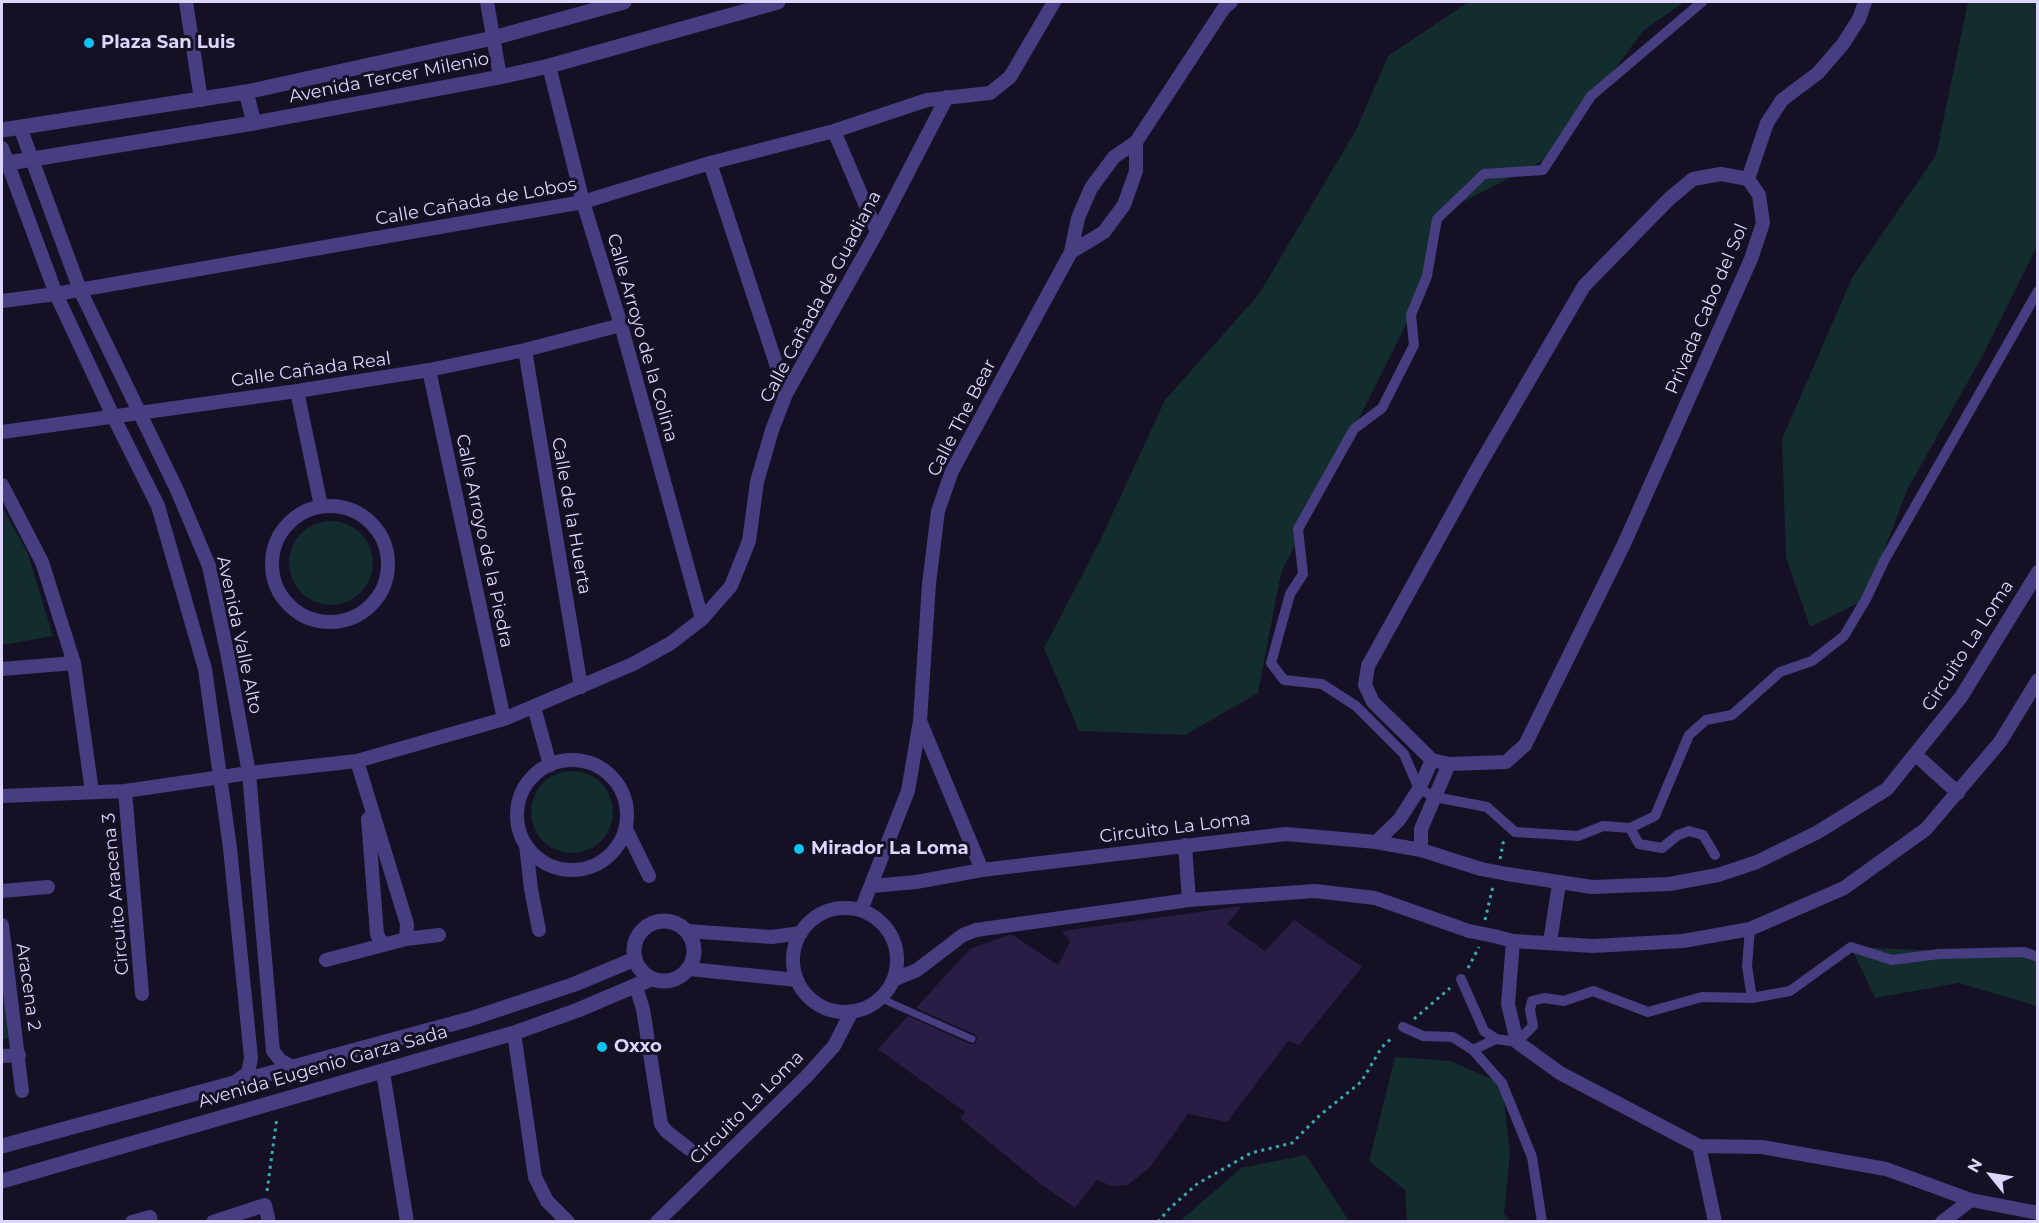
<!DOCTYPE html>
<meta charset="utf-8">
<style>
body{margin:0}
#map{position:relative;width:2039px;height:1223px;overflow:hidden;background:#151024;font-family:Montserrat,sans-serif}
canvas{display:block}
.frame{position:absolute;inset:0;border:3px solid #ded5fd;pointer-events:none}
.north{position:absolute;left:1961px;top:1145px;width:60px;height:60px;-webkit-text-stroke:4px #151024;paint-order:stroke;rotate:300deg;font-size:16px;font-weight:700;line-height:24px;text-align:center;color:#ded5fd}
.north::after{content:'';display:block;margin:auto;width:21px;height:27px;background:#ded5fd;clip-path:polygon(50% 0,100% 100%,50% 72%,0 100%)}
</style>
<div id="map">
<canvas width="2039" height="1223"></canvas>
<div class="frame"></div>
<div class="north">N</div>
</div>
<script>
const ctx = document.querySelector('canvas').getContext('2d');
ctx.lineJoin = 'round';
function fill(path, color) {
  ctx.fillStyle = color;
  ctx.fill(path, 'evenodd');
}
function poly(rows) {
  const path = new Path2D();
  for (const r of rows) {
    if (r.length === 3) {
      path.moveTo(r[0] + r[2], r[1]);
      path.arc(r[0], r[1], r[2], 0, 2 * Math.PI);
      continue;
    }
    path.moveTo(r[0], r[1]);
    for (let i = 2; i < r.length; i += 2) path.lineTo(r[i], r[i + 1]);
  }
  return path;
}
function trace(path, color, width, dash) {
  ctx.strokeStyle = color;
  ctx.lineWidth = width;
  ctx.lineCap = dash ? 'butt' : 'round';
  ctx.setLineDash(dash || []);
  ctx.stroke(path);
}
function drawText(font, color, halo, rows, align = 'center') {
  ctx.font = font + ' Montserrat,sans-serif';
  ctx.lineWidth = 6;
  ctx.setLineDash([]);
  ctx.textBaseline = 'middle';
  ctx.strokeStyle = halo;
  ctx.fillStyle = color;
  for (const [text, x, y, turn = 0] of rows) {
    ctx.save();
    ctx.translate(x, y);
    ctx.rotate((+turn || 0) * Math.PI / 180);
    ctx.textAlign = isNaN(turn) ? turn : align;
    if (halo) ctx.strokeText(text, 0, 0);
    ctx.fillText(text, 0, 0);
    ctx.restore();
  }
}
const green = poly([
 [1468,2,1684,2,1643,31,1551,156,1446,211,1411,315,1281,573,1258,693,1185,735,1079,731,1044,648,1100,541,1165,400,1259,294,1356,130,1388,56],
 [1968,2,2037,2,2037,246,1983,355,1907,490,1866,599,1810,627,1786,557,1782,439,1852,278,1936,155],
 [2,506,28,554,53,636,2,645],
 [331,563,42],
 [572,812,41],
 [1851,947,2037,955,2037,1006,1959,983,1875,998],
 [2,982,11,1038,2,1039],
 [1395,1057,1450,1061,1502,1083,1510,1154,1504,1213,1510,1221,1407,1221,1405,1190,1369,1161],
 [1306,1155,1349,1221,1180,1221,1241,1168]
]);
const building = poly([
 [1242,906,1227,924,1265,951,1294,920,1362,967,1299,1045,1288,1041,1227,1122,1188,1114,1150,1167,1128,1185,1112,1186,1097,1180,1075,1208,1038,1182,960,1118,965,1112,878,1049,908,1016,970,1044,976,1043,977,1038,974,1034,916,1008,970,949,1011,934,1058,965,1070,942,1062,931]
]);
const path = poly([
 [1500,859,1503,843,1506,840],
 [1485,920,1493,886],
 [1468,968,1479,947],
 [1414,1019,1450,988],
 [267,1191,277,1117],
 [1158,1222,1170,1208,1197,1184,1251,1153,1292,1143,1319,1116,1361,1082,1382,1047,1393,1037]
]);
const service = poly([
 [880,998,972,1039]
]);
const pedestrian = poly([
 [1702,2,1591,96,1543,170,1484,174,1437,219,1427,276,1411,315,1414,345,1382,408,1354,429,1298,529,1303,574,1290,594,1271,663,1284,680,1322,684,1356,706,1404,754,1419,789,1435,797,1487,807,1515,832,1578,836,1603,826,1630,828,1655,816,1689,735,1706,720,1732,715,1780,672,1812,661,1844,636,1866,599,1884,561,2038,291],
 [1630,828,1639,844,1662,848,1678,835,1689,831,1703,835,1715,855],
 [1750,929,1747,966,1752,998],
 [1461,979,1484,1031,1496,1039,1517,1042,1533,1026,1530,1010,1532,1001,1544,998,1564,1001,1593,991,1648,1012,1702,997,1752,998,1790,991,1851,947,1892,960,1939,954,2024,952,2038,957],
 [1403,1027,1423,1036,1453,1037,1473,1050,1502,1083,1532,1157,1542,1222],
 [1473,1050,1496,1039]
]);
const minor = poly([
 [186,2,201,100],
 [487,2,500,77],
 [549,66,583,202,621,325,702,619],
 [20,127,80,290,177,490,209,566,227,652,249,773,273,1051,281,1061,295,1068],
 [834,131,877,232],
 [2,148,56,294,113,416,158,506,205,669,230,848,251,1058,248,1073,234,1083],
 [710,163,786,394],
 [1721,174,1748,179,1759,195,1763,223,1751,259,1624,544,1525,745,1506,762,1449,764,1432,760,1373,702,1365,685,1368,666,1476,471,1584,286,1669,199,1693,179,1721,174],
 [1748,179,1767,123,1782,100,1818,73,1843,44,1859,19,1865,2],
 [1071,252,1104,232,1124,205,1136,171,1136,142],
 [2,301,56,294,583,202,710,163,834,131,927,100,990,93,1010,77,1054,2],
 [525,350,581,687],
 [429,370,504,719],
 [297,391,321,506],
 [2,432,297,391,429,370,525,350,621,325],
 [2,485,42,562,74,663,92,792],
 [330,564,58],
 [2,669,74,663],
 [534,707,550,765],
 [920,721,982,870],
 [1916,755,1958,793],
 [572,815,55],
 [357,761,407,924,406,939],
 [125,791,142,994],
 [2,796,125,791,249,773,357,761,504,719,633,664,671,643,702,619,731,586,749,541,757,482,772,430,786,394,877,232,947,97],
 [368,819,377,934,380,940,386,944],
 [626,829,649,876],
 [1376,842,1399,820,1419,789,1432,760],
 [526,845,531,889,539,930],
 [1185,845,1189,900],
 [1421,850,1421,829,1449,764],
 [1507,874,1592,887,1669,884,1718,875,1757,862,1818,832,1887,789,1961,697,2038,572],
 [872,886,916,882,982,870,1286,834,1376,842,1421,850,1481,869],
 [2,891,48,887],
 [845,960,52],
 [861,910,908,791,920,721,929,584,938,511,952,471,1071,252,1078,218,1091,188,1114,157,1136,142,1224,8,1231,2],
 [2,925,22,1091],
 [687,931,772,937,801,933],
 [1494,936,1513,941,1593,946,1683,941,1750,929,1844,888,1926,829,2000,742,2038,680],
 [1513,941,1508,1004,1517,1042,1560,1073,1699,1146,1762,1147,1886,1169,1971,1200,2038,1213],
 [1550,942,1559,884],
 [326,960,406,939,439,935],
 [689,969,797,980],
 [893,980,917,970,963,935,976,930,1189,900,1315,891,1375,898,1469,931],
 [636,987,643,1009,661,1124,666,1131,689,1149],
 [514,1033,535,1177,547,1201,568,1222],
 [2,1056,19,1055],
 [383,1072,407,1222],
 [1699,1146,1715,1222],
 [132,1222,150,1217,151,1222],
 [213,1222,265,1205,269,1222],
 [657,1222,806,1077,834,1046,852,1011],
 [1942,1222,1971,1200]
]);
const tertiary = poly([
 [246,92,254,123],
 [2,130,246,92,493,38,624,2],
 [2,164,254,123,500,77,549,66,778,2],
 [664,951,30],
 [2,1146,470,1019,575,984,635,959],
 [2,1181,514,1033,578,1010,651,979]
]);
const minorBridge = poly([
 [1481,869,1507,874],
 [1469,931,1494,936]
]);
const markers = [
 [89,43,6,"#0bc4f3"],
 [799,849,6,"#0bc4f3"],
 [602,1047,6,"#0bc4f3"]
];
const poiNames = [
 ["Plaza San Luis",101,43],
 ["Mirador La Loma",811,849],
 ["Oxxo",614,1047]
];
const streetNames = [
 ["Avenida Tercer Milenio",389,78,-11],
 ["Calle Cañada de Lobos",476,202,-10],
 ["Calle Cañada de Guadiana",821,297,-62],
 ["Privada Cabo del Sol",1707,309,-67],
 ["Calle Arroyo de la Colina",642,338,74],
 ["Calle Cañada Real",311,370,-8],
 ["Calle The Bear",962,418,-63],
 ["Calle de la Huerta",571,516,80],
 ["Calle Arroyo de la Piedra",484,541,78],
 ["Avenida Valle Alto",239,635,78],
 ["Circuito La Loma",1968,646,-57],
 ["Circuito La Loma",1175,828,-7],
 ["Circuito Aracena 3",116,894,-95],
 ["Aracena 2",28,987,82],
 ["Avenida Eugenio Garza Sada",323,1067,-16],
 ["Circuito La Loma",747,1108,-45]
];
fill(green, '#132c2e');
fill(building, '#291d45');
trace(path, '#35acb1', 3, [3, 4.5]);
trace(service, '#473d81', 7);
trace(pedestrian, '#473d81', 10);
trace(minor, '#473d81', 14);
trace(tertiary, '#473d81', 15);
trace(minorBridge, '#473d81', 14);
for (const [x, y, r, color] of markers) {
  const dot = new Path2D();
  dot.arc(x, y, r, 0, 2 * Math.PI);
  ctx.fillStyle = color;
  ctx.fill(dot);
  trace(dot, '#151024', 2);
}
drawText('bold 18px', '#ded5fd', '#151024', poiNames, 'left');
drawText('18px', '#ded5fd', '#151024', streetNames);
</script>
